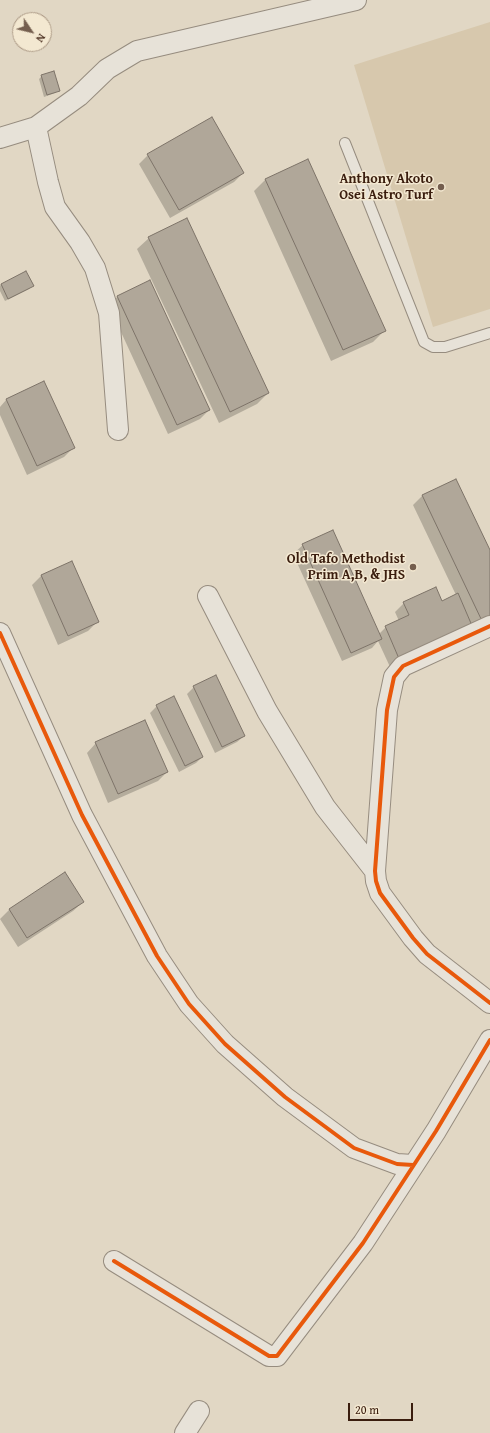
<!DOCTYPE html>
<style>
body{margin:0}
#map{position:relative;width:490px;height:1433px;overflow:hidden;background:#e1d7c4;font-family:"Gentium Book Plus",serif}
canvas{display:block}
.north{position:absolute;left:12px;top:12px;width:40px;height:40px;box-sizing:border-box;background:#f3e8d1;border:1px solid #a99783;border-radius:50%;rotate:125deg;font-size:11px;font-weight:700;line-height:16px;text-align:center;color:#3a1d0e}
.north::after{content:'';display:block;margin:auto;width:14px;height:18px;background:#745e4e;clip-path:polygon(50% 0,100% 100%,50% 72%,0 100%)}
.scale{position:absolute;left:348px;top:1403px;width:65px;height:18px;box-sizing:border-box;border:2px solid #3a1d0e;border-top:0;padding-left:5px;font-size:12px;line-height:14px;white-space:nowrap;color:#3a1d0e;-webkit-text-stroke:3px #f3e8d1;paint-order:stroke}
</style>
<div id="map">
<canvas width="490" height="1433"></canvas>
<div class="north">N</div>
<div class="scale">20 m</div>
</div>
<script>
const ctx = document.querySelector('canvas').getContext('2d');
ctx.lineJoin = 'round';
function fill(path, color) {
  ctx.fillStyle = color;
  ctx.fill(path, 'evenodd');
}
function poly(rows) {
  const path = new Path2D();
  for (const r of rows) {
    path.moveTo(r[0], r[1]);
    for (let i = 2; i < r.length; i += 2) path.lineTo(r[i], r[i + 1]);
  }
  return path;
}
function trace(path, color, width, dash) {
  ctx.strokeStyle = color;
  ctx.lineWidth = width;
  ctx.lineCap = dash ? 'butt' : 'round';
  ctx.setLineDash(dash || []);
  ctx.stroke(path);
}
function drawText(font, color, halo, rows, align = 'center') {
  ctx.font = font + ' "Gentium Book Plus",serif';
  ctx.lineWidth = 3;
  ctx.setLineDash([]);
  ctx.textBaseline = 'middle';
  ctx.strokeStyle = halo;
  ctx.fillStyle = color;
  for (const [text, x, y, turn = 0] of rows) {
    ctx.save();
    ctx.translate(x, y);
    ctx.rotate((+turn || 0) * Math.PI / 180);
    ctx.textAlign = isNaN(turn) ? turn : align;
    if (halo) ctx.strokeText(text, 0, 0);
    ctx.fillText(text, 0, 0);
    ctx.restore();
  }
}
const green = poly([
 [490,22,490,309,433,327,354,65]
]);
const shadow = poly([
 [42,76,58,90,55,93,44,97,39,79],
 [148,155,243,173,234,182,170,218,139,164],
 [266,179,385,330,373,342,331,361,254,191],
 [149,238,268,393,257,404,219,423,137,249],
 [1,284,32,286,29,289,5,301,0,291,0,286],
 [118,296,209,410,200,419,168,434,109,306],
 [44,383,73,448,64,457,27,475,0,415,0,407,6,400],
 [455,480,490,553,490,623,391,669,378,641,372,648,342,661,293,554,303,545,379,634,386,627,399,621,395,612,404,603,441,602,456,595,413,505,422,496],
 [72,563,97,622,88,631,58,645,32,585,41,576],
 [194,687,244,736,237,742,215,753,187,694],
 [174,698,202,757,196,763,179,772,150,713,157,706],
 [96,743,167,772,158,781,108,803,87,753],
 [65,874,83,902,73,911,18,947,0,919,9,910]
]);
const building = poly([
 [54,71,60,91,47,95,41,75,54,71],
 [212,117,244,173,179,210,147,154,212,117],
 [308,159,386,331,343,350,265,179,308,159],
 [187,218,269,393,230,412,148,237,187,218],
 [26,271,34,286,8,299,1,284,26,271],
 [150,280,210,410,177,425,117,296,150,280],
 [44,381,75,448,37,466,6,399,44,381],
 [456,479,490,550,490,619,483,623,422,495,456,479],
 [333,530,382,639,351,653,302,544,333,530],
 [72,561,99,622,68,636,41,575,72,561],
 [436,587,442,601,458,593,473,628,400,661,385,626,409,615,403,602,436,587],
 [216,675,245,736,222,747,193,686,216,675],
 [174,696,203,757,185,766,156,705,174,696],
 [145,720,168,772,118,794,95,742,145,720],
 [65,872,84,902,27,938,9,909,65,872]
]);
const lane = poly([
 [345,143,424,342,433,347,445,347,490,333]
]);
const street = poly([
 [36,127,48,182,55,207,80,242,95,268,109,313,118,430],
 [0,138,36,127,79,96,107,69,137,51,356,0],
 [208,596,267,711,325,807,375,871],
 [490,626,403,666,394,677,387,710,375,871,376,881,380,893,413,938,427,954,490,1003],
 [0,633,82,815,157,956,189,1004,225,1044,285,1097,354,1148,397,1164,413,1165],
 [114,1261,269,1356,277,1356,363,1243,436,1131,490,1040],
 [185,1433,199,1411]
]);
const cycleway = poly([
 [490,626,403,666,394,677,387,710,375,871,376,881,380,893,413,938,427,954,490,1003],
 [0,633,82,815,157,956,189,1004,225,1044,285,1097,354,1148,397,1164,413,1165],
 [114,1261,269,1356,277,1356,363,1243,436,1131,490,1040]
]);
const markers = [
 [441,187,4,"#745e4e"],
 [413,567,4,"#745e4e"]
];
const poiNames = [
 ["Anthony Akoto",433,179],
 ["Osei Astro Turf",433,195],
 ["Old Tafo Methodist",405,559],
 ["Prim A,B, & JHS",405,575]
];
fill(green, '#d7c8ad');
fill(shadow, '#0003');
fill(building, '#b0a799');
trace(building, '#7d7368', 1);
trace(lane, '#968c7f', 12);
trace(street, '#968c7f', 22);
trace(lane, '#e7e2d8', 10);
trace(street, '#e7e2d8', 20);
trace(cycleway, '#e8590c', 4);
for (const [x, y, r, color] of markers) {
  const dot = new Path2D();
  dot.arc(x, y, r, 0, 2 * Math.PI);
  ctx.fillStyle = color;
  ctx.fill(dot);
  trace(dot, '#f3e8d1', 1.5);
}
drawText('bold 14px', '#3a1d0e', '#f3e8d1', poiNames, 'right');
</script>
